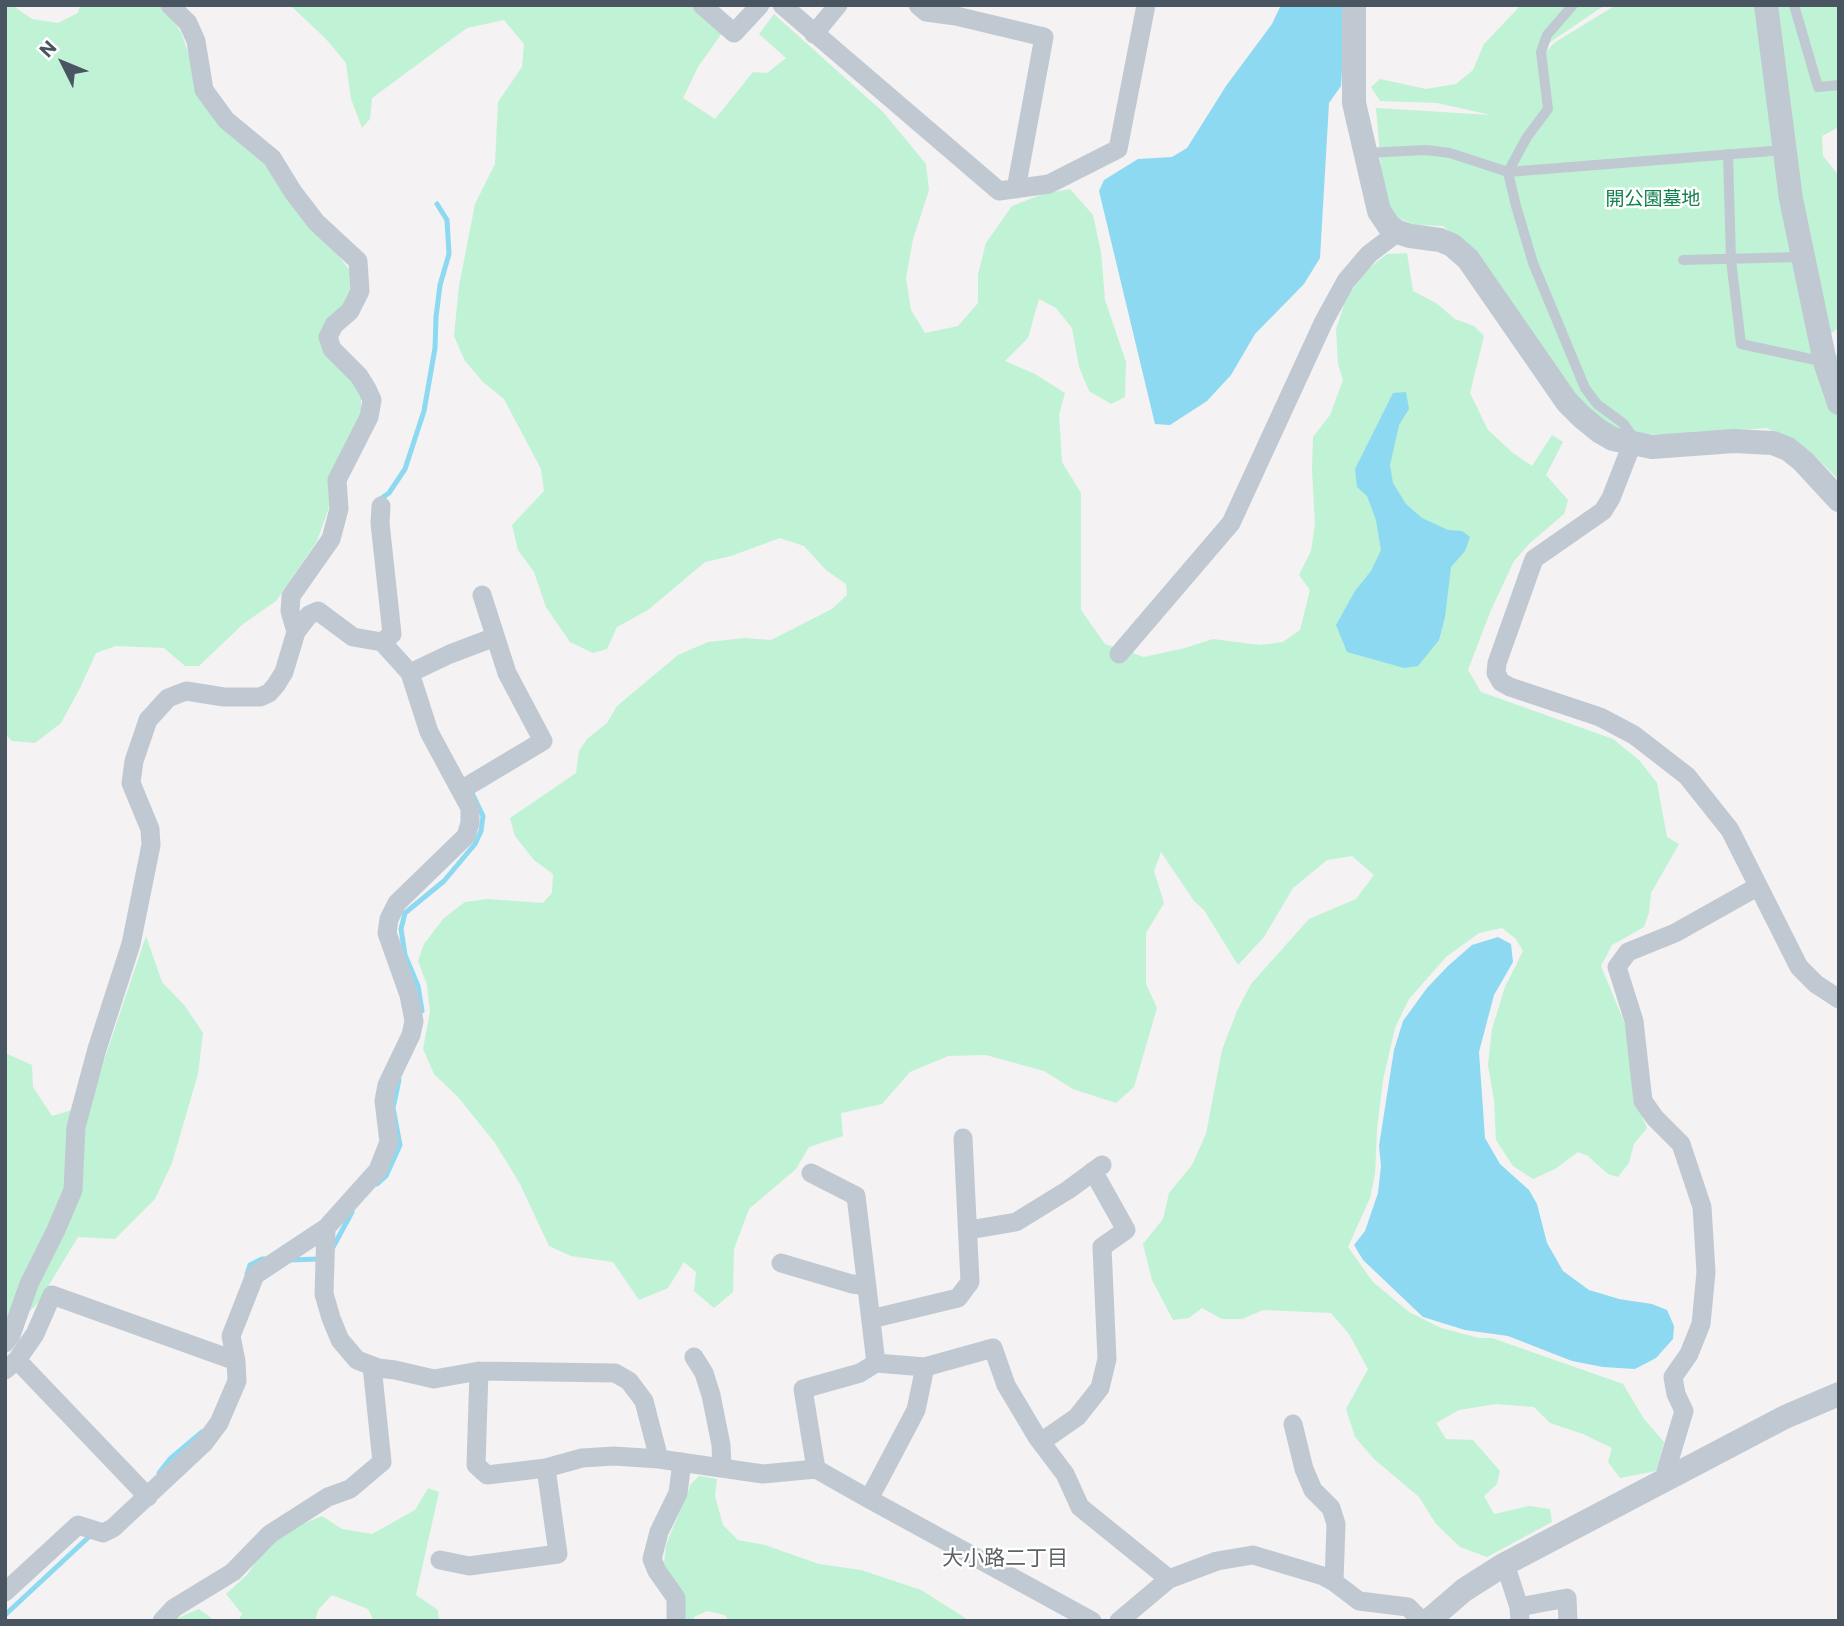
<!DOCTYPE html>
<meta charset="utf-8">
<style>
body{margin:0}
#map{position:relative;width:1844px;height:1626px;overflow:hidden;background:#f4f2f2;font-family:Commissioner,sans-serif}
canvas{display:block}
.frame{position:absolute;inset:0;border:7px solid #495561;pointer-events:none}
.north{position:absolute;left:28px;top:28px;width:70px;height:70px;-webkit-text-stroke:5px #fff;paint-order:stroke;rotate:313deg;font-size:19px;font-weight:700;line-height:28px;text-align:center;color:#495561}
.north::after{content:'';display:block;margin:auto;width:24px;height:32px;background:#495561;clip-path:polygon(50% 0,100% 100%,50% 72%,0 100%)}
</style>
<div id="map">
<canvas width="1844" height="1626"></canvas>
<div class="frame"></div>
<div class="north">N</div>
</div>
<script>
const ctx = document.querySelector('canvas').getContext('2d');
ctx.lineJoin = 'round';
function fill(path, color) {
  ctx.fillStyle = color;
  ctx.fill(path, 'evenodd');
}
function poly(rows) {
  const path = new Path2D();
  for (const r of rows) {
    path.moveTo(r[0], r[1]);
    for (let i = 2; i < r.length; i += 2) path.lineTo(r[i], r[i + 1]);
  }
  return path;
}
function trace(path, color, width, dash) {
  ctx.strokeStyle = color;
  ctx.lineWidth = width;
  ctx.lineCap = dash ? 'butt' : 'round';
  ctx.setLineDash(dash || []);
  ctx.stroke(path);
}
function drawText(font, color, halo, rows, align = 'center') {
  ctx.font = font + ' Commissioner,"Noto Sans JP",sans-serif';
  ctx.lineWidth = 5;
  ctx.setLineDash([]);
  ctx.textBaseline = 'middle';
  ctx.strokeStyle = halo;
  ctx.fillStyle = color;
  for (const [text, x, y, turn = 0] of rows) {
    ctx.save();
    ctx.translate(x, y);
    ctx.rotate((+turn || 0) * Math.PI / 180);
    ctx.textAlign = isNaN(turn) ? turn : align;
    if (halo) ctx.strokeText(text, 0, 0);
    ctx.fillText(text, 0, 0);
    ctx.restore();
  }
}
const green = poly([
 [5,5,12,5,32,19,58,23,78,13,80,5,160,5,164,9,181,32,190,58,257,153,353,274,351,296,321,337,361,392,361,418,317,541,276,601,243,624,199,666,185,666,164,648,116,646,96,653,80,688,61,723,35,743,12,741,5,734],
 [290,5,697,5,722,33,698,67,683,98,715,119,753,72,767,73,786,58,759,34,774,14,883,112,926,164,929,190,913,239,906,278,911,310,925,333,958,326,978,303,978,274,986,243,1012,206,1043,194,1070,189,1093,215,1101,252,1105,300,1126,362,1125,397,1111,404,1089,391,1079,367,1072,328,1056,308,1039,299,1028,338,1005,361,1035,374,1065,393,1059,415,1062,462,1081,493,1081,610,1105,644,1144,657,1185,648,1213,639,1260,645,1283,642,1300,630,1310,590,1299,575,1311,551,1315,524,1312,470,1313,437,1330,415,1343,380,1338,364,1336,329,1346,299,1364,272,1387,254,1407,253,1413,291,1436,303,1455,319,1474,326,1484,336,1470,393,1488,430,1513,453,1532,466,1552,435,1563,442,1546,475,1568,500,1564,514,1530,543,1514,561,1491,610,1468,670,1481,692,1613,739,1639,760,1657,783,1667,837,1679,844,1651,893,1649,913,1644,927,1612,945,1601,966,1625,1024,1635,1071,1638,1106,1647,1128,1634,1144,1629,1163,1618,1177,1608,1174,1588,1156,1578,1152,1555,1169,1533,1179,1513,1166,1496,1140,1494,1100,1488,1065,1492,1029,1505,987,1523,951,1516,939,1502,928,1479,933,1446,957,1409,999,1395,1028,1383,1080,1377,1129,1375,1174,1370,1198,1348,1247,1373,1282,1409,1312,1441,1328,1479,1338,1492,1338,1623,1384,1644,1419,1664,1442,1656,1471,1620,1478,1608,1462,1612,1448,1583,1434,1550,1423,1534,1407,1496,1404,1459,1410,1436,1423,1446,1439,1473,1440,1500,1471,1497,1484,1484,1496,1494,1514,1529,1506,1550,1509,1552,1522,1487,1557,1460,1547,1436,1524,1419,1497,1374,1459,1355,1437,1346,1409,1368,1369,1349,1334,1331,1313,1263,1310,1242,1319,1222,1319,1202,1308,1189,1318,1173,1320,1152,1280,1143,1244,1163,1219,1169,1193,1192,1165,1206,1134,1222,1050,1237,1011,1251,984,1309,919,1356,899,1374,875,1352,856,1327,860,1293,888,1264,937,1238,965,1204,910,1194,901,1161,852,1154,871,1164,903,1146,933,1146,984,1157,1008,1134,1087,1116,1103,1073,1089,1044,1071,986,1055,948,1056,910,1072,882,1104,841,1113,843,1136,809,1147,796,1169,749,1209,734,1249,733,1292,714,1308,694,1291,696,1272,684,1262,668,1288,639,1300,613,1262,571,1256,549,1246,519,1182,495,1143,458,1097,434,1074,423,1049,430,1012,427,985,418,961,424,944,444,918,465,902,488,899,543,903,552,893,553,874,534,860,515,836,510,818,576,773,579,751,587,739,607,723,617,706,678,655,708,642,745,638,771,640,832,609,847,595,846,584,826,570,804,546,780,538,731,556,705,562,648,610,617,627,607,649,593,653,570,642,546,607,534,572,518,550,512,525,544,491,541,469,504,399,483,382,465,361,454,336,459,286,475,204,495,164,498,102,522,67,524,44,504,20,467,28,372,98,370,119,362,128,351,99,346,63,326,39],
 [1521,5,1605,5,1549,43,1544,54,1554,43,1616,5,1839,5,1839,127,1822,136,1823,156,1839,176,1839,328,1828,335,1831,355,1839,355,1839,480,1809,450,1767,428,1667,435,1618,432,1583,406,1466,245,1443,226,1415,225,1394,216,1383,192,1376,108,1491,115,1437,103,1380,101,1371,87,1380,79,1426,89,1456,84,1473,70,1484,44],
 [146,936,162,982,185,1006,203,1033,198,1074,172,1163,155,1199,115,1239,78,1237,38,1303,30,1311,11,1320,5,1330,5,1053,32,1065,33,1087,52,1116,89,1105],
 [699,1476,717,1479,715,1496,723,1525,738,1540,765,1545,819,1564,861,1570,921,1590,970,1621,729,1621,725,1615,707,1611,694,1617,693,1621,684,1621,679,1590,664,1564,666,1545,691,1484],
 [428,1488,439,1492,416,1595,438,1610,439,1621,374,1621,368,1609,332,1595,318,1610,315,1621,238,1621,242,1614,226,1594,247,1575,268,1544,296,1527,322,1516,342,1529,372,1534,415,1510],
 [199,1609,215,1621,176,1621,178,1618]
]);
const water = poly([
 [1281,5,1346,5,1341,86,1329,103,1320,258,1304,284,1255,334,1231,375,1207,401,1170,425,1155,424,1099,191,1104,180,1138,159,1172,157,1187,148,1226,86,1272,24],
 [1406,392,1409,409,1399,425,1390,465,1393,483,1406,504,1422,518,1448,530,1462,531,1470,537,1465,551,1451,567,1445,617,1439,640,1418,666,1404,668,1347,652,1336,625,1355,591,1371,571,1381,550,1376,520,1367,496,1357,487,1355,469,1393,393],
 [1498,937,1511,944,1513,962,1494,995,1479,1052,1485,1138,1500,1164,1529,1190,1537,1204,1547,1243,1563,1271,1589,1290,1619,1299,1652,1304,1667,1310,1674,1326,1673,1339,1656,1358,1635,1369,1603,1367,1572,1361,1508,1336,1465,1330,1423,1317,1363,1260,1354,1245,1365,1231,1378,1193,1381,1166,1379,1146,1394,1050,1403,1021,1427,988,1448,966,1472,945]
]);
const stream = poly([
 [379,500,389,493,405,469,424,411,435,348,436,317,440,285,449,254,447,220,437,204],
 [422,1011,418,986,405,955,401,929,405,913,444,881,475,844,481,831,483,816,472,793],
 [377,1184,386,1176,400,1145,393,1108,399,1080],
 [332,1249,352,1212],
 [288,1260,320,1259],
 [247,1274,250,1265,262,1259,268,1259],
 [159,1473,170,1459,202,1432],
 [5,1615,92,1534]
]);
const service = poly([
 [1573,5,1547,35,1541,52,1548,109,1527,137,1508,172,1516,206,1533,263,1585,388,1597,404,1624,424,1633,437,1632,440],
 [1794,5,1818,87,1839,85],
 [1366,153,1426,150,1450,153,1508,172,1784,150],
 [1728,154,1731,260,1741,344,1825,362],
 [1683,260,1801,257]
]);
const minor = poly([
 [170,5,188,23,196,41,204,90,226,120,272,158,293,192,316,222,358,261,360,291,350,311,334,325,328,337,332,349,359,376,367,389,372,400,369,417,337,480,339,509,331,539,291,596,290,611,296,632],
 [702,5,734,33,760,5],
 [782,5,999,191,1049,184,1118,149,1146,5],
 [918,5,926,12,956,16,1044,37,1016,189],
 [814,34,838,5],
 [1632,444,1611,498,1603,511,1534,559,1497,663,1496,673,1501,682,1510,687,1600,717,1634,735,1687,776,1730,830,1799,967,1816,984,1839,999],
 [381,506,380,523,392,634,382,642],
 [1119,654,1231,523,1324,321,1346,281,1369,254,1398,232],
 [410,673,450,654,495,637],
 [461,790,543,741,507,673,482,595],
 [811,1173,856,1196,876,1363],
 [326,1228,324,1294,331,1318,340,1340,357,1360,378,1368,395,1370,434,1379,479,1371,615,1373,629,1381,644,1401,659,1459],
 [969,1230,1016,1222,1068,1190,1102,1165],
 [781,1263,852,1284,867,1286],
 [871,1319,958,1298,970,1282,963,1138],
 [5,1343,11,1335,29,1284,56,1230,73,1190,76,1127,97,1049,131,944,151,845,150,829,131,783,134,761,148,720,168,698,186,691,224,697,260,697,269,693,276,685,284,672,296,632,309,615,318,611,353,637,382,642,410,673,429,732,470,808,470,823,466,836,397,903,389,919,387,933,409,995,414,1021,411,1035,387,1085,384,1101,389,1142,378,1170,326,1228,255,1275,231,1336,236,1361,237,1381,219,1423,204,1443,113,1528,103,1533,78,1525,5,1592],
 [694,1357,704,1373,711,1395,721,1445,722,1468],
 [17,1360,148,1497],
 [925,1367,916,1410,869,1499,1092,1621],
 [5,1370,17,1360,35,1334,52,1295,236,1361],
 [479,1371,476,1465,487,1475,546,1468,582,1458,614,1456,659,1459,763,1474,816,1469,869,1499],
 [1293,1424,1304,1469,1313,1490,1331,1508,1336,1524,1334,1582],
 [1041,1442,1077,1417,1100,1388,1107,1359,1102,1247,1126,1230,1093,1171],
 [816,1469,803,1389,860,1373,876,1363,925,1367,993,1348,1006,1385,1037,1437,1065,1474,1080,1507,1169,1579],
 [1668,1479,1666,1471,1684,1411,1676,1394,1673,1377,1689,1354,1701,1324,1706,1272,1702,1207,1681,1144,1655,1118,1643,1101,1634,1021,1617,967,1628,952,1675,933,1757,887],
 [440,1560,469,1566,558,1554,546,1468],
 [1505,1564,1519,1607,1520,1621],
 [1519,1607,1567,1598,1568,1621],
 [162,1621,174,1608,233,1572,270,1534,328,1497,350,1489,382,1462,372,1366],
 [676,1621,676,1598,657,1571,652,1559,659,1532,678,1493,682,1462],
 [1119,1621,1169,1579,1217,1561,1253,1555,1323,1576,1334,1582,1359,1601,1408,1607,1422,1621]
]);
const tertiary = poly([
 [1354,5,1354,103,1379,211,1389,226,1398,232,1410,236,1440,240,1452,245,1468,259,1567,402,1582,417,1599,431,1613,439,1652,447,1734,441,1773,443,1788,449,1803,461,1839,500],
 [1766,5,1791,199,1825,362,1839,403],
 [1428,1621,1464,1590,1505,1564,1785,1417,1839,1394]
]);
const parkNames = [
 ["開公園墓地",1653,199]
];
const neighbourhoodNames = [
 ["大小路二丁目",1005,1558]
];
fill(green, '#c0f2d5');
fill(water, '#8cd9f1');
trace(stream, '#8cd9f1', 5);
trace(service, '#c0c9d2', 10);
trace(minor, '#c0c9d2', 19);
trace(tertiary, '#c0c9d2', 24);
drawText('19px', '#13824e', '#fff', parkNames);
drawText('21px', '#5e6267', '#fff', neighbourhoodNames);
</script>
